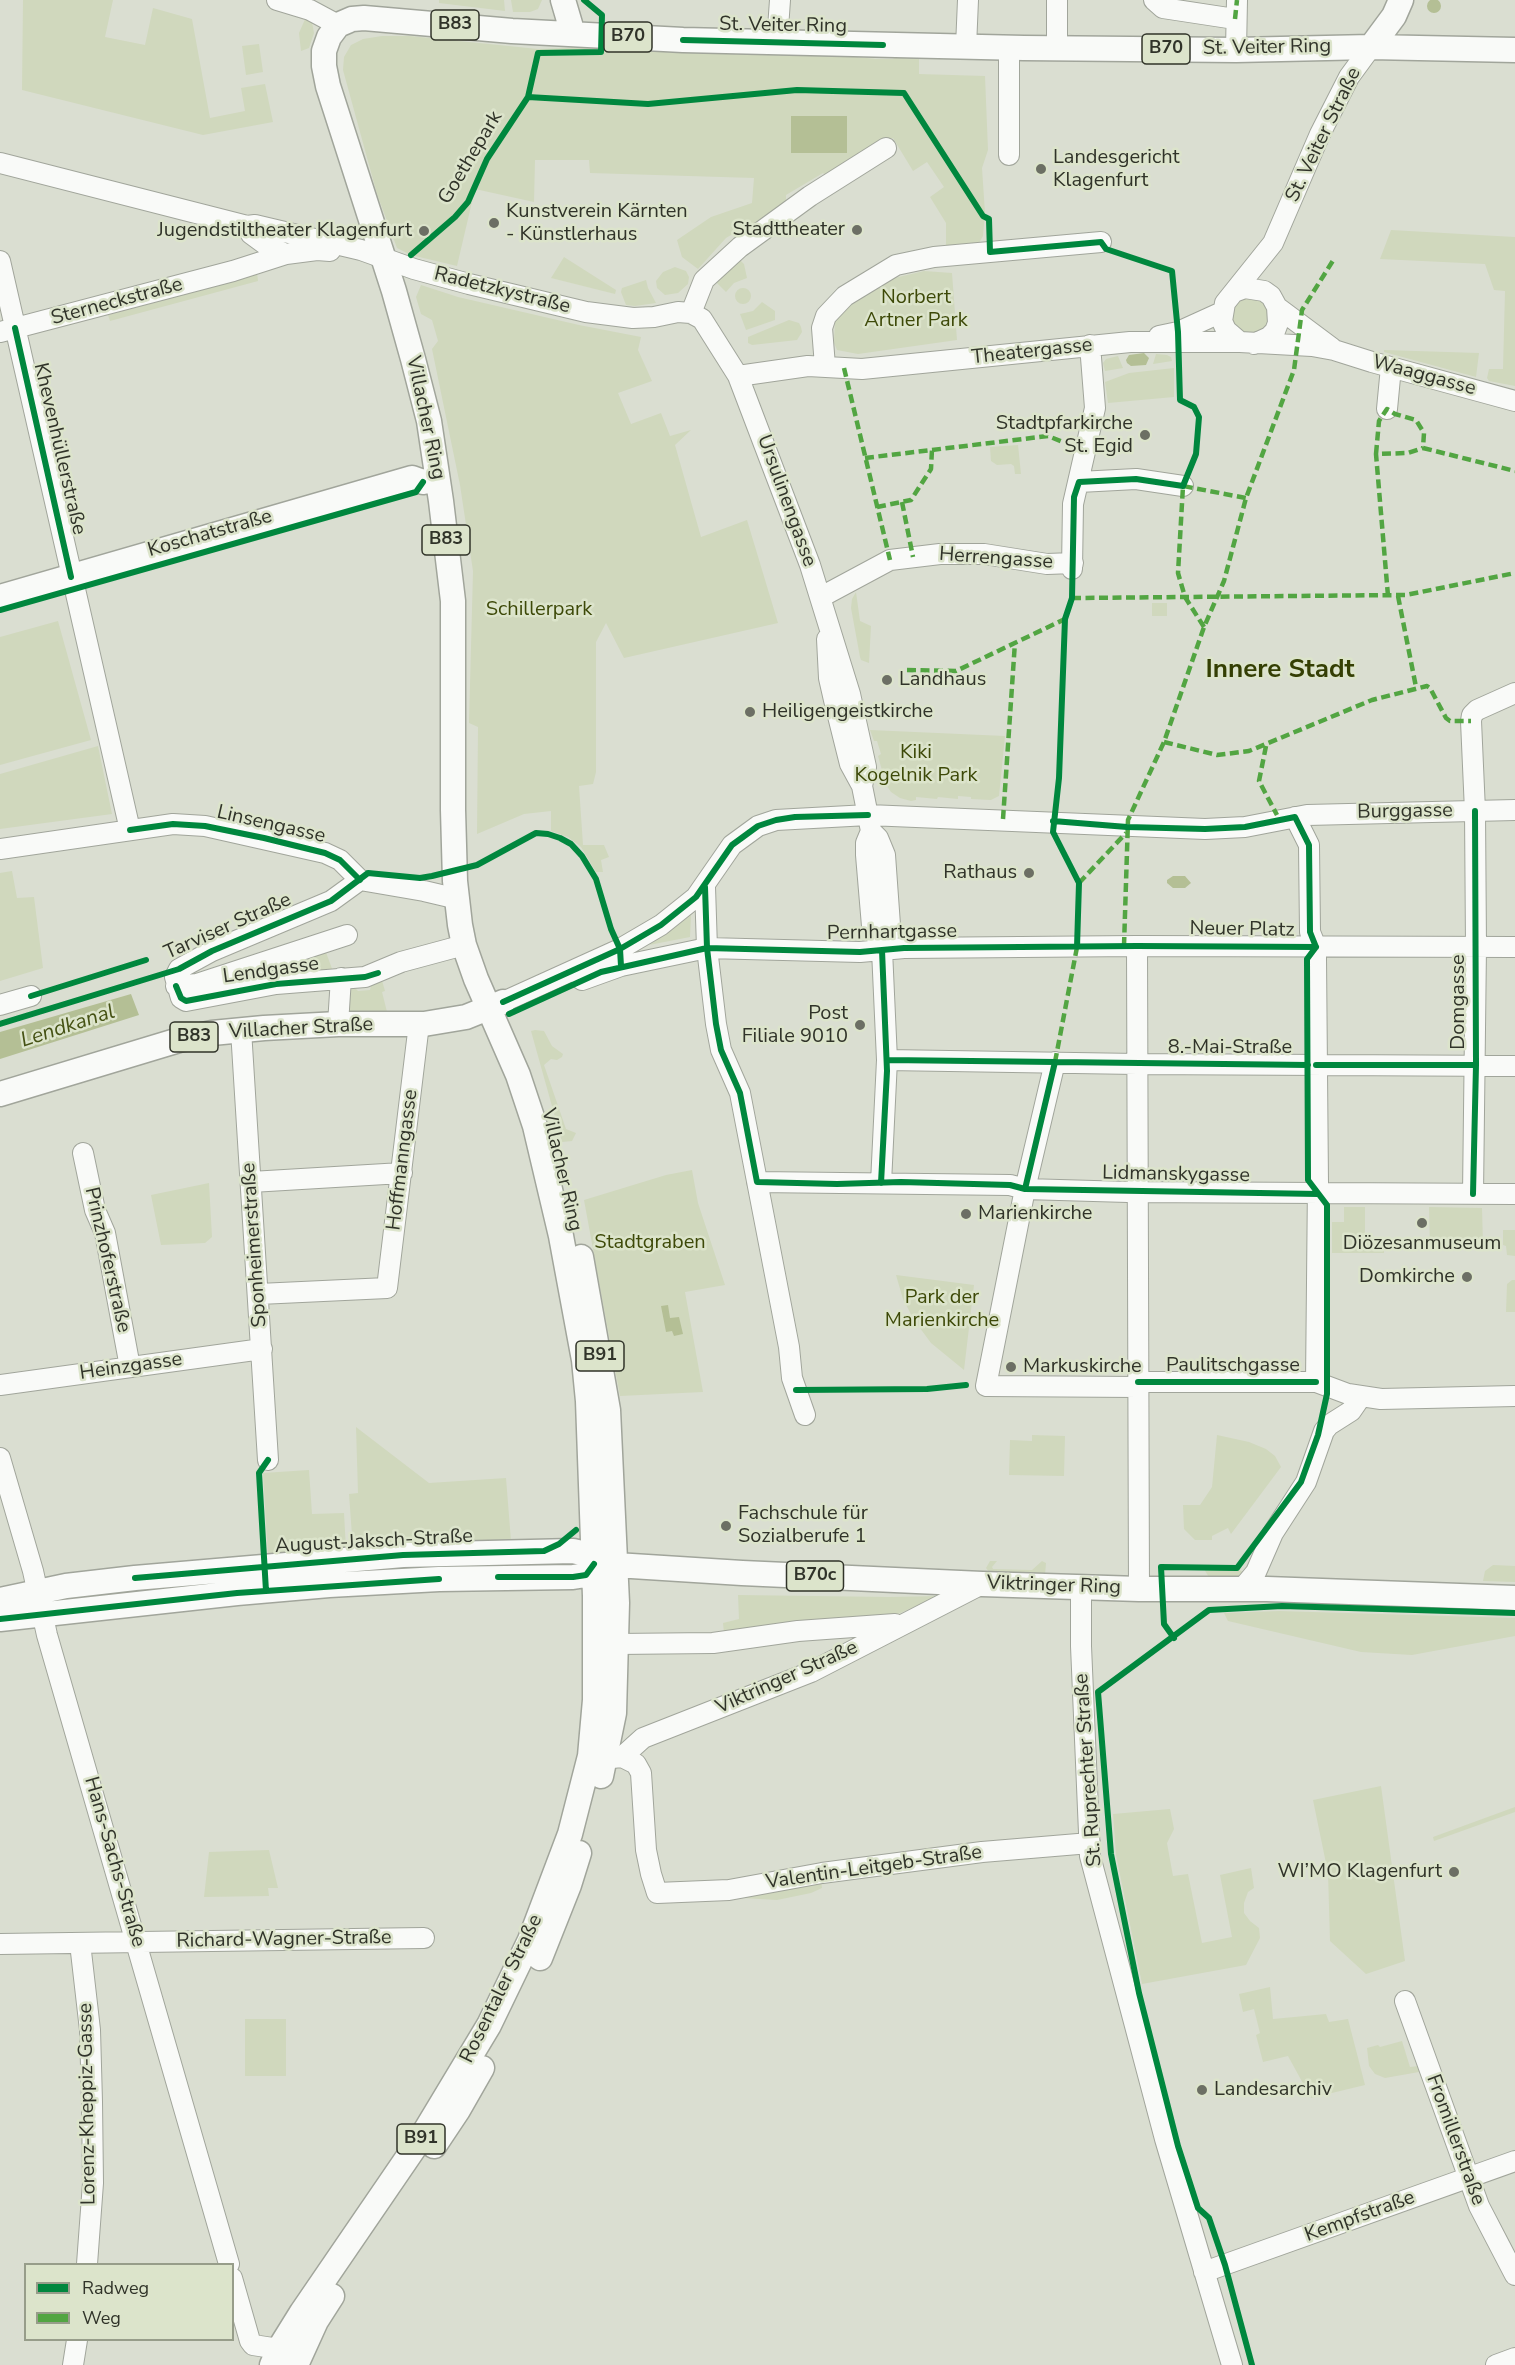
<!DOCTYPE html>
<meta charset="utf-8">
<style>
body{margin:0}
#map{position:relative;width:1515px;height:2365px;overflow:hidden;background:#daded1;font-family:"Nunito Sans",sans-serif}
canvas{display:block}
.legend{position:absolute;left:24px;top:2263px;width:210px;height:78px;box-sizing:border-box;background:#dce4cb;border:2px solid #979d8a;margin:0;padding:8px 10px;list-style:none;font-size:18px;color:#303329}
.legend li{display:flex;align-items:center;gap:12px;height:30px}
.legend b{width:30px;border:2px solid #979d8a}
</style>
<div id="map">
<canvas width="1515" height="2365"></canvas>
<ul class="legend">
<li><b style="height:8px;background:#00873e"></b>Radweg</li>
<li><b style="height:8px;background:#52a542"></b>Weg</li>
</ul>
</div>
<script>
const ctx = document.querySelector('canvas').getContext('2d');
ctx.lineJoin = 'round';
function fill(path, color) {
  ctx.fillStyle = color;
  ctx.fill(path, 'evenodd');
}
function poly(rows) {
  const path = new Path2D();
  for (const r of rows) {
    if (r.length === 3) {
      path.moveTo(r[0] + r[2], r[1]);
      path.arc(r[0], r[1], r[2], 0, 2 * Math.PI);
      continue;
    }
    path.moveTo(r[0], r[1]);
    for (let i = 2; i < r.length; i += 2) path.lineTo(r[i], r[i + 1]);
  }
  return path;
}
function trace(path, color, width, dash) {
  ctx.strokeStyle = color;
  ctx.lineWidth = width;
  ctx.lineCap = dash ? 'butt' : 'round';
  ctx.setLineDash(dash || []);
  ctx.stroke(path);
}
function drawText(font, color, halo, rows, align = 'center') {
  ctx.font = font + ' "Nunito Sans",sans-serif';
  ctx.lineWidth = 5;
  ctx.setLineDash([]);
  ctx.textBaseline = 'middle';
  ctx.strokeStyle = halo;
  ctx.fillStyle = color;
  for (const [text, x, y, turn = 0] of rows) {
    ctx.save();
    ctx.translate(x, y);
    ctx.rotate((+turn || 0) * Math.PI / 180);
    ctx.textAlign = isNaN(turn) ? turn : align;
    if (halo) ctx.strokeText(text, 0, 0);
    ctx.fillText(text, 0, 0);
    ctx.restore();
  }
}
const green = poly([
 [23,0,113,0,105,37,145,45,153,8,192,19,210,118,245,111,241,88,265,84,273,122,203,135,22,90],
 [439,0,504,0,505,11,439,3],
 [511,0,542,0,538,9,530,12,513,12],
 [306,17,312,22,314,33,309,48,301,51,299,33],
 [382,36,410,36,538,49,593,47,664,52,836,55,877,59,892,59,904,55,919,55,919,74,985,76,988,150,982,168,985,213,983,236,979,243,946,250,946,223,930,197,944,187,927,162,913,171,893,138,829,178,823,173,786,195,786,204,745,231,741,229,726,238,698,269,682,257,677,240,711,217,752,203,754,178,590,173,589,160,535,160,534,202,475,189,457,266,411,255,397,248,377,194,343,70,344,57,351,45,363,39],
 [259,44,263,72,246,75,242,46],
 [1391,230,1515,237,1515,386,1489,381,1487,378,1489,369,1503,369,1505,291,1494,290,1485,264,1380,259],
 [564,257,616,290,615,294,551,278],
 [739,259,744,264,747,278,734,283,726,292,716,282],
 [675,267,686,271,689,277,688,284,678,293,665,295,657,288,656,281,663,272],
 [924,271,952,273,957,340,858,354,837,350,834,343,835,320,848,303,886,280],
 [257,272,258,281,110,321,108,315,246,278,247,275],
 [646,280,648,288,656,303,635,306,626,305,621,292,622,288],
 [421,285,458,297,579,325,641,337,638,350,652,381,618,393,631,424,661,413,670,436,691,430,675,445,701,537,747,520,778,623,624,658,606,623,596,642,596,772,593,784,579,786,583,845,604,845,609,857,601,860,603,872,596,872,581,847,568,837,551,831,551,811,524,814,477,834,478,727,469,723,473,571,460,485,432,349,438,341,432,320,421,314,416,297],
 [743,296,8],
 [1251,316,19],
 [762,302,775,311,775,320,746,330,740,314,753,311],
 [789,320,799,323,801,327,802,332,797,340,752,345,748,343,748,337],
 [1384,350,1479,353,1476,377,1384,352],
 [1156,354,1167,355,1171,357,1172,361,1153,364],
 [1118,356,1123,368,1105,371,1103,363,1106,359],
 [1174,368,1174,397,1108,403,1105,382,1129,373],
 [1018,445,1021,474,1015,474,1014,466,1011,464,997,465,991,461,990,447],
 [856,592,860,621,871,626,869,663,861,660,860,657,851,608,852,599],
 [1152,603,1167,603,1167,616,1152,616],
 [58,621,91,740,0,765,0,637],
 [870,730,1005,736,999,796,991,800,971,799,971,797,958,796,958,799,938,797,937,799,916,797,916,800,911,801,900,798,891,792,886,785,878,756,881,754,877,741,874,741],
 [98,746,112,814,0,829,0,774],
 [12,871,17,898,34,897,43,968,0,981,0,873],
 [691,915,690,937,649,945],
 [324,947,334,974,210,992,235,976],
 [381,977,385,991,382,992,387,1012,346,1014,345,993,354,987,358,991,370,990,371,986,368,981],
 [535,1030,544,1031,552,1046,563,1054,562,1057,557,1060,551,1059,544,1065,566,1129,576,1133,572,1141,562,1142,531,1031],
 [692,1170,698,1203,725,1285,685,1292,703,1392,620,1396,584,1200,666,1175],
 [209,1183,212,1237,205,1243,161,1245,151,1195],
 [1344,1207,1365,1207,1365,1238,1384,1238,1384,1253,1332,1253,1332,1222,1344,1222],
 [1429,1207,1482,1208,1483,1245,1475,1245,1474,1248,1430,1247],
 [1503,1230,1515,1230,1515,1256,1507,1255,1506,1246,1503,1245],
 [896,1275,974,1285,964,1370,931,1343,914,1320,903,1299],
 [1512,1280,1515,1280,1515,1312,1506,1312,1507,1284],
 [356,1427,429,1483,506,1478,511,1541,353,1549,349,1494,358,1493],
 [1032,1435,1065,1436,1064,1476,1009,1475,1010,1440,1032,1441],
 [1217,1435,1249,1442,1266,1449,1275,1456,1281,1467,1231,1534,1228,1528,1212,1536,1212,1540,1195,1540,1184,1529,1183,1505,1200,1505,1212,1487],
 [309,1470,312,1514,344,1513,346,1549,268,1555,263,1473],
 [990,1561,997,1561,992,1567,993,1569,1032,1570,1042,1561,1046,1563,1045,1575,990,1573,986,1568],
 [1493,1565,1515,1566,1515,1582,1483,1581,1485,1571],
 [1204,1569,1237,1569,1250,1575,1245,1581,1210,1579],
 [738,1595,890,1597,939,1596,898,1614,724,1633,723,1623,739,1619],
 [1279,1611,1515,1618,1515,1636,1412,1655,1361,1652,1228,1621,1224,1613],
 [1381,1786,1405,1961,1366,1974,1330,1941,1328,1873,1313,1800],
 [1515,1807,1515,1812,1434,1841,1433,1837],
 [1170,1809,1174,1829,1167,1843,1173,1876,1188,1874,1202,1943,1232,1937,1220,1875,1251,1868,1254,1888,1248,1892,1244,1903,1244,1913,1250,1921,1259,1928,1260,1938,1246,1965,1142,1984,1116,1855,1113,1814],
 [269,1850,278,1888,268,1888,269,1896,204,1897,209,1852],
 [821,1879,822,1888,811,1893,777,1900,743,1898,741,1895],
 [1270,1987,1273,2019,1326,2014,1329,2022,1348,2019,1365,2085,1311,2098,1288,2056,1263,2062,1256,2035,1260,2033,1254,2009,1243,2012,1239,1994],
 [245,2019,286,2019,286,2076,245,2076],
 [1402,2041,1410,2067,1418,2066,1421,2068,1419,2072,1385,2078,1375,2074,1369,2066,1367,2048,1378,2045,1380,2047]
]);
const water = poly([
 [1434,6,7],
 [791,116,847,116,847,153,791,153],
 [1144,353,1149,358,1146,365,1131,366,1127,363,1126,360,1129,355],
 [1173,876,1185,876,1191,883,1185,888,1173,888,1167,883,1167,880],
 [131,994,139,1015,0,1059,0,1032],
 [668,1305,670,1318,679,1317,683,1334,674,1336,672,1331,666,1332,661,1306]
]);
const minor = poly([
 [277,0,310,10,338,25],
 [1154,0,1163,8,1235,19],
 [777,43,780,0],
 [966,47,968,0],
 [1371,47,1349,77,1320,134,1273,243,1225,303,1222,321,1226,330,1240,342,1312,346,1334,350,1372,362,1515,401],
 [1057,48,1057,0],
 [1236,50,1237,0],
 [1009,155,1009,48],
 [0,163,247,226,255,225,361,250,414,269,469,284,586,312,633,318,654,317,678,312,691,313,702,319,738,376,810,565,850,694,866,767,862,786],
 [247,226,251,234,266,245,286,254],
 [0,261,130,830],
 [1237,291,1245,288,1264,291,1271,296,1277,307,1278,323,1275,331,1269,337,1254,344],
 [1277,307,1332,348],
 [691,313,704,280,740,247,810,196,886,148],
 [0,332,233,271,286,254,317,250,330,251],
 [1159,336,1178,332,1222,312],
 [825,366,822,328,826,316,845,296,896,265,934,257,1101,242],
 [738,376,808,366,862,369,1130,342,1240,342],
 [1387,409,1391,367],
 [1079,482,1136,479,1183,486],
 [1072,569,1073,504,1095,408,1090,345],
 [821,597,890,560,940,554,984,554,1047,564,1073,563],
 [827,639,829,678,834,700,850,764,862,786,871,831,866,843,866,855,872,926,882,950,887,1060,881,1183],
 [1295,817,1309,845,1310,932,1316,947,1316,958,1318,1182,1316,1382],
 [871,831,878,838,885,855,890,925,888,936,882,950],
 [0,849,173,824,205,826,325,853,340,860,360,880,424,891,458,899],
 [360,880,331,901,212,951,179,969,175,977,181,998,186,1001,276,984,365,977,401,962,464,945],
 [705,887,707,948,716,1024,721,1050,740,1093,789,1347,792,1378,805,1415],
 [1137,946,1139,1589],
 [582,980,621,966,707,948,860,952,904,948,1137,946,1515,947],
 [176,986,197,984,347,935],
 [503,1002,620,949,661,925,696,897,732,845,758,826,776,820,868,815,1205,829,1245,827,1307,815,1515,810],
 [0,1005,31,996],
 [338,1024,341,978],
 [241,1030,268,1460],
 [887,1060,1137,1064,1515,1066],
 [1055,1062,1025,1189,986,1386,1138,1387],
 [83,1153,95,1210,105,1233,130,1367],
 [251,1182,402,1173],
 [757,1182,1010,1185,1025,1189,1128,1192,1515,1194],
 [1473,1194,1476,947,1475,811,1471,721,1472,715,1477,710,1515,693],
 [259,1294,387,1288,418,1032],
 [1138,1382,1316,1382,1348,1394,1381,1399,1515,1396],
 [0,1385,262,1349],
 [0,1458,33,1571,47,1635,229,2264],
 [1081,1588,1081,1646,1090,1856,1165,2139,1232,2365],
 [1241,1590,1256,1572,1273,1533,1306,1482,1324,1431,1329,1425,1351,1411,1360,1398],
 [617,1644,713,1643,798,1631,895,1624],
 [622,1757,636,1764,641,1773,646,1850,651,1874,657,1893,729,1890,822,1873,982,1852,1090,1843],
 [612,1758,622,1757,643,1738,811,1672,982,1584],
 [80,1943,90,2030,92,2102,93,2183,87,2264],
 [0,1944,424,1938],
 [1405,2001,1479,2206,1515,2275],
 [1204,2272,1515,2161],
 [232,2278,250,2341,253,2345,279,2349],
 [73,2365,77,2340],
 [1496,2365,1515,2358]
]);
const major = poly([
 [563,0,573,34],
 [1371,47,1394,16,1401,0],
 [0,597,412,478,423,482,437,479],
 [0,1094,179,1040,212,1033,264,1028,338,1024,424,1024,466,1017,503,1002],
 [581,1257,608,1410,617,1603,614,1713,601,1776],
 [600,1564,742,1573,982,1584,1139,1589,1267,1589,1515,1598],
 [0,1600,66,1586,135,1578,403,1555,573,1551,586,1554,594,1564],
 [0,1619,237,1593,329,1585,439,1579,573,1577,586,1575,594,1564],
 [540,1958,569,1885,579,1853],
 [434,2146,458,2110,482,2068],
 [272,2365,279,2349,302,2312,421,2138,489,2025,530,1940,570,1834,590,1756,595,1700,595,1596,588,1401,584,1360,561,1236,535,1126,518,1075,476,979,464,945,460,925,455,881,453,810,453,601,441,501,429,421,413,359,394,291,328,86,324,66,324,51,329,37,338,25,352,19,364,18,512,31,683,40,1024,48,1236,50,1371,47,1515,50],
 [296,2365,316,2321,332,2296]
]);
const quiet = poly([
 [1235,19,1237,0],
 [844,368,890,560],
 [1423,448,1515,471],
 [1376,454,1379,421,1387,409,1395,414,1416,420,1424,433,1423,448],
 [865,458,1048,436,1085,451],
 [902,502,913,557],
 [877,507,911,500,931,469,932,449],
 [1388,596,1376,454,1408,453,1423,448],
 [1398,596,1416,687],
 [1072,598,1406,595,1515,573],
 [1204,627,1185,597,1178,573,1183,486,1246,498],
 [907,670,956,671,1065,619],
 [1164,742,1217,755,1249,751,1372,700,1427,686,1430,688,1446,718,1450,721,1471,721],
 [1266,746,1259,781,1277,815],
 [1003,819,1015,642],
 [1079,883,1126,833],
 [1124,946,1128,820,1164,742,1204,627,1224,581,1246,498,1294,370,1302,310,1334,259],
 [1055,1062,1078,942]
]);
const cycleway = poly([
 [683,40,883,45],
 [528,97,648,104,797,90,904,93,983,216,989,219,990,252,1101,242,1106,249,1172,271,1178,332,1180,400,1194,407,1199,417,1196,454,1183,486,1136,479,1079,482,1074,497,1072,598,1065,619,1059,778,1053,832,1079,883,1077,947],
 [411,255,455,217,468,202,487,159,528,97,538,53,601,52,602,15,584,0],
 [15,328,71,577],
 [0,610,416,492,423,482],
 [1053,821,1127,827,1205,829,1245,827,1295,817,1309,845,1310,932,1316,947],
 [130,830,173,824,205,826,264,838,325,853,340,860,360,880],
 [705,887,707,948,716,1024,721,1050,740,1093,757,1182,837,1184,901,1182,1010,1185,1025,1189,1318,1194],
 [176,986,181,998,186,1001,276,984,365,977,378,973],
 [31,996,146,960],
 [503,1002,620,949,661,925,696,897,732,845,758,826,776,820,795,817,868,815],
 [509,1014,601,972,707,948,860,952,904,948,1137,946,1316,947],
 [0,1024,179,969,212,951,331,901,368,873,420,878,432,876,477,865,536,833,548,834,560,838,571,844,582,856,596,879,611,929,620,949,621,966],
 [887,1060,1308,1065],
 [1316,1065,1476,1065],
 [881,1183,887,1071,882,950],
 [1025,1189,1055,1062],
 [1473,1194,1476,1065,1475,811],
 [1138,1382,1316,1382],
 [796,1390,927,1389,966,1385],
 [498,1577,573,1577,586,1575,594,1564],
 [135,1578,403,1555,544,1551,559,1544,576,1530],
 [266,1591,259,1473,268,1460],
 [0,1619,237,1593,439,1579],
 [1174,1638,1164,1624,1161,1567,1237,1568,1301,1482,1318,1435,1327,1394,1327,1205,1308,1180,1307,959,1316,947],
 [1252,2365,1225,2265,1209,2218,1198,2208,1178,2146,1139,1993,1111,1854,1098,1692,1209,1610,1282,1606,1515,1613]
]);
const markers = [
 [1041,169,6,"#6c6f64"],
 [494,223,6,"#6c6f64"],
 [857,230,6,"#6c6f64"],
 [424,231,6,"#6c6f64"],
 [1145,435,6,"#6c6f64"],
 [887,680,6,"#6c6f64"],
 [750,712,6,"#6c6f64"],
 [1029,873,6,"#6c6f64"],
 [860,1025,6,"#6c6f64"],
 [966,1214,6,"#6c6f64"],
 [1422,1223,6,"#6c6f64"],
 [1467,1277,6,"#6c6f64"],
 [1011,1367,6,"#6c6f64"],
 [726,1526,6,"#6c6f64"],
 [1454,1872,6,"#6c6f64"],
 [1202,2090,6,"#6c6f64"]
];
const shields = [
 [455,25,48],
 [628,37,48],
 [1166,49,48],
 [446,540,48],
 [194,1037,48],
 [600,1356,48],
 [815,1576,57],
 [421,2139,48]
];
const shieldNames = [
 ["B83",455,25],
 ["B70",628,37],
 ["B70",1166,49],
 ["B83",446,540],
 ["B83",194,1037],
 ["B91",600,1356],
 ["B70c",815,1576],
 ["B91",421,2139]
];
const streetNames = [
 ["St. Veiter Ring",783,26,1],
 ["St. Veiter Ring",1267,48,-1],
 ["St. Veiter Straße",1324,135,-64],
 ["Goethepark",471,158,-59],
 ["Radetzkystraße",502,291,14],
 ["Sterneckstraße",117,302,-15],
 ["Theatergasse",1032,352,-6],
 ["Waaggasse",1424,376,15],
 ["Villacher Ring",425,418,78],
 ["Khevenhüllerstraße",59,449,77],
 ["Ursulinengasse",786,501,70],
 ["Koschatstraße",210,534,-16],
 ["Herrengasse",996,559,4],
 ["Burggasse",1405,812,-1],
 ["Linsengasse",271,825,13],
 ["Tarviser Straße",228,927,-24],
 ["Neuer Platz",1242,930,1],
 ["Pernhartgasse",892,933,-1],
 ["Lendgasse",271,971,-8],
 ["Domgasse",1459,1002,-90],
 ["Villacher Straße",301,1029,-3],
 ["8.-Mai-Straße",1230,1048],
 ["Hoffmanngasse",403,1160,-83],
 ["Villacher Ring",561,1170,77],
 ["Lidmanskygasse",1176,1175,1],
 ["Sponheimerstraße",255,1245,-94],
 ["Prinzhoferstraße",107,1260,77],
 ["Paulitschgasse",1233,1366],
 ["Heinzgasse",131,1367,-8],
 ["August-Jaksch-Straße",374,1542,-3],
 ["Viktringer Ring",1054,1586,2],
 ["Viktringer Straße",787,1678,-24],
 ["St. Ruprechter Straße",1089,1770,-94],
 ["Hans-Sachs-Straße",114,1862,74],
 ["Valentin-Leitgeb-Straße",874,1868,-8],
 ["Richard-Wagner-Straße",284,1940,-1],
 ["Rosentaler Straße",502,1989,-64],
 ["Lorenz-Kheppiz-Gasse",88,2104,-91],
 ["Fromillerstraße",1455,2140,70],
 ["Kempfstraße",1360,2217,-20]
];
const poiNames = [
 ["Landesgericht",1053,158],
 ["Klagenfurt",1053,181],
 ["Kunstverein Kärnten",506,212],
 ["- Künstlerhaus",506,235],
 ["Stadttheater",845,230,"right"],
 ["Jugendstiltheater Klagenfurt",412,231,"right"],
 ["Stadtpfarkirche",1133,424,"right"],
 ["St. Egid",1133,447,"right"],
 ["Landhaus",899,680],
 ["Heiligengeistkirche",762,712],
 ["Rathaus",1017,873,"right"],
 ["Post",848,1014,"right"],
 ["Filiale 9010",848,1037,"right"],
 ["Marienkirche",978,1214],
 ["Diözesanmuseum",1422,1244,"center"],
 ["Domkirche",1455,1277,"right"],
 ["Markuskirche",1023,1367],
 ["Fachschule für",738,1514],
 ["Sozialberufe 1",738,1537],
 ["WI’MO Klagenfurt",1442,1872,"right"],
 ["Landesarchiv",1214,2090]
];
const parkNames = [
 ["Norbert",916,298],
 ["Artner Park",916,321],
 ["Schillerpark",539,610],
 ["Kiki",916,753],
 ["Kogelnik Park",916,776],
 ["Stadtgraben",650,1243],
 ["Park der",942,1298],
 ["Marienkirche",942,1321]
];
const waterNames = [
 ["Lendkanal",68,1027,-18]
];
const districtNames = [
 ["Innere Stadt",1280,671]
];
fill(green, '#d0d8bd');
fill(water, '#b4bf95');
trace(minor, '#a1a59b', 22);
trace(major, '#a1a59b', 27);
trace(minor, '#f9faf8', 20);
trace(major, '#f9faf8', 24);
trace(quiet, '#52a542', 4.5, [9, 4.5]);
trace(cycleway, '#00873e', 6);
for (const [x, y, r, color] of markers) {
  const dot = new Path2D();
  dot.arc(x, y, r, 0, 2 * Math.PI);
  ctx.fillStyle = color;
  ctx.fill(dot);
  trace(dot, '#dce4cb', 2);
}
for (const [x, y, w] of shields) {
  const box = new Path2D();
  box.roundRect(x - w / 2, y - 15, w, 30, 4.5);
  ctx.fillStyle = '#dce4cb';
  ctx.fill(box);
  trace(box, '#303329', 1.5);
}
drawText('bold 18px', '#303329', null, shieldNames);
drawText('20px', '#303329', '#dce4cb', streetNames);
drawText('20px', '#303329', '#dce4cb', poiNames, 'left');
drawText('20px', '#3d4908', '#dce4cb', parkNames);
drawText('italic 21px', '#455214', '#dce4cb', waterNames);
drawText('bold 26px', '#343f03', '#dce4cb', districtNames);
</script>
